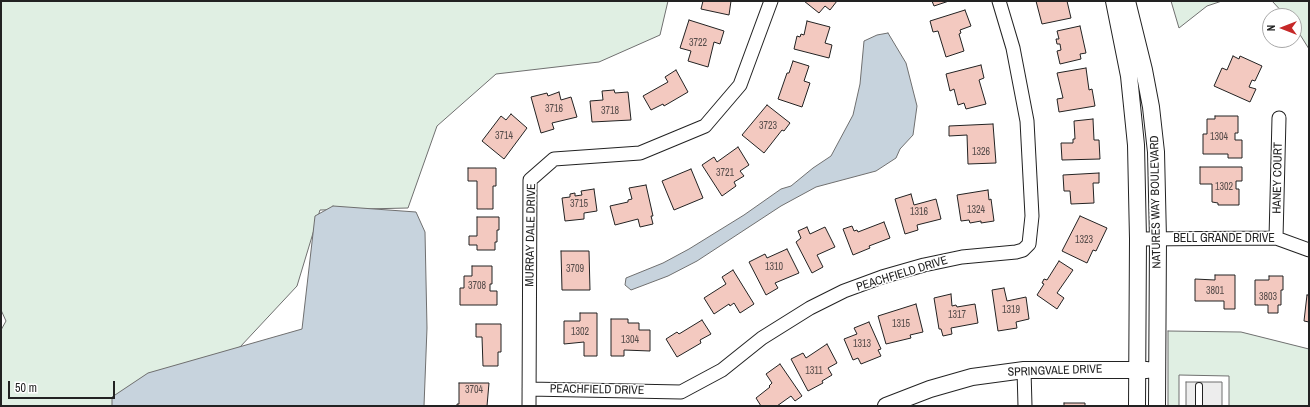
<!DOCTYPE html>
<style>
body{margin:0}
#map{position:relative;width:1310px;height:407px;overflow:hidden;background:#fff;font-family:"Archivo Narrow",sans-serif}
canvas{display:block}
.frame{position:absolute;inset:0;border:2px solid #222;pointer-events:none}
.north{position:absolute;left:1262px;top:8px;width:40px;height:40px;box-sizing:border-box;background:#fff;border:1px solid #a7a7a7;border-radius:50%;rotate:270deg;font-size:11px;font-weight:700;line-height:16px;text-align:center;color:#222}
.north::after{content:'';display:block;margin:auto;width:14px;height:18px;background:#c62828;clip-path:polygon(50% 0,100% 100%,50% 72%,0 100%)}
.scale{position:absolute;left:8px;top:381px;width:107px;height:18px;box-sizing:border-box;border:2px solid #222;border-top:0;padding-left:5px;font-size:12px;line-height:14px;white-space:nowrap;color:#222;-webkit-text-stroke:3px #fff;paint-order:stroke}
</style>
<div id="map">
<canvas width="1310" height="407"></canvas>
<div class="frame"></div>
<div class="north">N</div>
<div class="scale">50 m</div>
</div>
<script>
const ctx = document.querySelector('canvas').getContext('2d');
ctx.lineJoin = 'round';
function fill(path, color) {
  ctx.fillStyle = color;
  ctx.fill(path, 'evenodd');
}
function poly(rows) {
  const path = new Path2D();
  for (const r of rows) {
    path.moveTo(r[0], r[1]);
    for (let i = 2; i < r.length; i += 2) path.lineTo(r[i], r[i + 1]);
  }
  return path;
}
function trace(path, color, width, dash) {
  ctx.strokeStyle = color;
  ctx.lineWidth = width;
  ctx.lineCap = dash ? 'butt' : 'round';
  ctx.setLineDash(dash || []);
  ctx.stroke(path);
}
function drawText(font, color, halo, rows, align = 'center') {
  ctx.font = font + ' "Archivo Narrow",sans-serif';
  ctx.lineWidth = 3;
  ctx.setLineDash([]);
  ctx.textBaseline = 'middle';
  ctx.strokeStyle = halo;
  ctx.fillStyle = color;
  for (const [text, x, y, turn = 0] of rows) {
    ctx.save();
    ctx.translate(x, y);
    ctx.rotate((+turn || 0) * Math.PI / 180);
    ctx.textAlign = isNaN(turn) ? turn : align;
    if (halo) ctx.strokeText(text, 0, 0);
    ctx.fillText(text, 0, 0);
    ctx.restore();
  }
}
const green = poly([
 [1,1,668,1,660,35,599,62,496,74,437,126,408,208,320,210,297,286,240,347,118,406,1,406,1,330,6,321,1,310,1,1],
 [1171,1,1222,1,1207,6,1179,28,1171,1],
 [1272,1,1309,1,1309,49,1294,25,1294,16,1286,16,1272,1],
 [1168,331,1241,332,1309,349,1309,406,1229,406,1229,376,1179,375,1179,406,1168,406,1168,331]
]);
const parking = poly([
 [1186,382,1222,382,1222,406,1186,406,1186,382]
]);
const water = poly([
 [888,33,906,63,917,106,913,135,900,149,896,158,876,171,816,187,781,206,697,261,668,276,631,290,625,285,626,278,663,263,689,249,744,215,781,189,791,186,813,168,831,156,853,115,860,84,864,41,877,35,888,33],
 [333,206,416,212,425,232,427,328,424,406,112,406,112,397,148,373,302,329,315,216,333,206]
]);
const building = poly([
 [703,1,731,1,729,15,701,9,703,1],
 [804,1,837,1,830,10,825,6,819,13,804,1],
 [932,1,949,1,934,6,932,1],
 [1036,1,1067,1,1071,18,1042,24,1036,1],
 [965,10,971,26,960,30,961,33,959,34,964,51,946,57,938,31,933,32,930,21,965,10],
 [689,20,724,31,720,44,714,42,708,67,688,61,691,51,680,48,689,20],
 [807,21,830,27,825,43,832,45,829,58,794,49,797,36,800,37,801,34,804,35,807,21],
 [1080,26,1086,53,1080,54,1081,59,1060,64,1057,51,1061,50,1060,44,1057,44,1056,39,1059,39,1057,31,1080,26],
 [1233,56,1239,59,1240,56,1262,66,1255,81,1252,80,1249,87,1256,89,1250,102,1214,86,1222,68,1227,70,1233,56],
 [793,61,809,66,804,81,810,83,802,107,778,99,787,73,789,73,793,61],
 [981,65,984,78,979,80,986,104,966,109,964,103,958,105,954,89,950,91,946,74,981,65],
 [1086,68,1089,90,1092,89,1095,106,1059,112,1057,99,1063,98,1057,73,1086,68],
 [676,70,688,92,664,106,663,104,651,110,643,96,668,82,665,77,676,70],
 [614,90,615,93,628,92,631,120,592,122,590,101,603,100,602,91,614,90],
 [559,92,561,100,571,97,577,117,552,123,554,129,541,133,531,97,547,93,548,96,559,92],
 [767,105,790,123,784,131,782,130,764,153,742,135,767,105],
 [511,114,527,128,504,159,482,141,501,116,506,120,511,114],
 [1215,116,1238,116,1238,133,1235,133,1235,140,1242,140,1242,158,1228,158,1228,154,1203,154,1203,134,1207,134,1207,119,1215,119,1215,116],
 [1093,119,1094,140,1099,140,1100,159,1062,160,1061,143,1073,143,1073,139,1075,139,1074,121,1093,119],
 [993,124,996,163,968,164,967,135,949,136,949,126,993,124],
 [738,147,749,165,740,171,744,176,734,182,736,186,722,196,702,165,714,157,717,162,738,147],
 [1200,167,1242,167,1242,181,1236,181,1236,189,1239,189,1239,205,1218,205,1218,203,1212,202,1212,184,1200,184,1200,167],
 [468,168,496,168,496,186,493,186,493,209,477,209,477,181,468,181,468,168],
 [691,169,703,198,674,210,662,181,691,169],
 [1099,173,1099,183,1093,183,1094,203,1071,204,1070,191,1064,191,1063,175,1099,173],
 [646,185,653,216,651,216,653,224,640,227,638,219,615,225,610,206,628,202,628,200,632,199,629,188,646,185],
 [594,189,597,211,584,213,584,219,565,221,562,198,570,197,570,194,575,193,575,196,582,195,581,191,594,189],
 [988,190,989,200,991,199,994,221,981,223,981,221,970,223,969,220,961,221,957,195,988,190],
 [911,194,914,205,936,199,941,219,917,225,918,230,905,234,895,199,911,194],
 [1080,216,1107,228,1096,251,1093,250,1087,263,1062,251,1080,216],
 [477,217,499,217,499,230,497,230,497,242,495,242,495,250,477,250,477,245,469,245,469,236,477,236,477,217],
 [884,222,890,238,869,246,870,248,853,255,843,229,852,226,854,231,857,230,858,232,884,222],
 [807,227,810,234,825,227,835,247,817,255,823,267,812,273,796,242,801,238,798,231,807,227],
 [787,249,799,273,775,283,778,288,766,295,749,262,765,254,767,258,787,249],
 [561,251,589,251,590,290,562,290,561,251],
 [1059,261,1073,270,1057,293,1064,298,1057,309,1037,295,1044,284,1042,283,1044,279,1047,280,1059,261],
 [472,266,492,266,492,284,490,284,490,291,497,291,497,305,460,305,460,288,464,288,464,276,472,276,472,266],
 [733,270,754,304,740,313,734,303,730,306,729,304,714,314,704,298,726,284,722,277,733,270],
 [1215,275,1235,275,1235,309,1224,309,1224,301,1195,301,1195,279,1215,280,1215,275],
 [1269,276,1283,276,1283,290,1281,290,1281,305,1278,305,1278,313,1268,313,1268,305,1255,305,1255,280,1269,280,1269,276],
 [1004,288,1007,301,1026,297,1029,319,1016,322,1017,328,998,331,992,290,1004,288],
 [951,294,952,306,956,305,957,307,975,304,978,323,951,328,952,334,943,336,941,329,939,329,934,298,951,294],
 [1307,295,1309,295,1309,322,1304,321,1307,295],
 [916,304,923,332,910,335,911,338,886,344,878,316,916,304],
 [580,313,597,313,597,356,584,356,584,342,564,344,564,321,580,321,580,313],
 [611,319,628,319,628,323,639,323,639,330,650,330,650,351,624,350,624,356,611,356,611,319],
 [702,320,711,334,700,340,701,343,677,357,666,339,677,332,679,334,702,320],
 [869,322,881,349,878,350,881,356,861,364,858,358,853,360,844,339,857,334,854,328,869,322],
 [476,324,501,324,501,352,498,352,498,366,483,366,482,337,476,337,476,324],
 [827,344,837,363,828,368,832,375,822,381,823,383,808,391,791,359,803,353,806,358,827,344],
 [780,364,802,396,795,401,791,396,777,406,761,406,756,398,770,387,769,386,772,383,766,374,780,364],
 [459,383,489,383,487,406,457,406,457,404,459,404,459,383],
 [1064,403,1085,403,1085,406,1064,406,1064,403]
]);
const service = poly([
 [1199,386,1199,406]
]);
const minor = poly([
 [1276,238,1279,118],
 [1138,239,1276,238,1309,250],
 [1024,370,1025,406],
 [529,389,681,392,722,370,762,338,810,308,844,291,882,277,924,265,962,257,1016,252,1023,250,1029,244,1032,216,1027,121,1013,48,999,1],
 [529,406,530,180,554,159,640,153,705,126,740,85,771,1]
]);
const tertiary = poly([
 [1114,1,1129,76,1136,145,1138,239,1137,406],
 [1127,1,1144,70,1151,107,1156,152,1158,239,1157,406],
 [886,406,930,389,972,377,1024,370,1147,370]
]);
const numberNames = [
 ["3722",698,43],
 ["3716",554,109],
 ["3718",610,111],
 ["3723",768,126],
 ["3714",504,136],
 ["1304",1219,137],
 ["1326",981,152],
 ["3721",725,173],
 ["1302",1224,187],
 ["3715",579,204],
 ["1324",976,210],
 ["1316",919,212],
 ["1323",1084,240],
 ["1310",774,267],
 ["3709",575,269],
 ["3708",477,286],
 ["3801",1215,291],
 ["3803",1268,297],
 ["1319",1011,310],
 ["1317",957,315],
 ["1315",901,324],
 ["1302",580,332],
 ["1304",630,340],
 ["1313",862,344],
 ["1311",814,371],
 ["3704",474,390]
];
const streetNames = [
 ["HANEY COURT",1278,178,-89],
 ["NATURES WAY BOULEVARD",1156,202,-91],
 ["MURRAY DALE DRIVE",531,235,-89],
 ["BELL GRANDE DRIVE",1224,239],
 ["PEACHFIELD DRIVE",902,274,-17],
 ["SPRINGVALE DRIVE",1055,371,-2],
 ["PEACHFIELD DRIVE",597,390,1]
];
fill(green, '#e0efe3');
trace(green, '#6f6f6f', 1);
fill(parking, '#ededed');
trace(parking, '#6f6f6f', 1);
fill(water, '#c7d3dd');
trace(water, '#6f6f6f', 1);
fill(building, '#f3c9c0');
trace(building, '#222', 1);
trace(service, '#222', 8);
trace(minor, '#222', 15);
trace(tertiary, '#222', 18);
trace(service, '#fff', 6);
trace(minor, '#fff', 13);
trace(tertiary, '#fff', 16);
drawText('10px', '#564c4a', null, numberNames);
drawText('12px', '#222', '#fff', streetNames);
</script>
